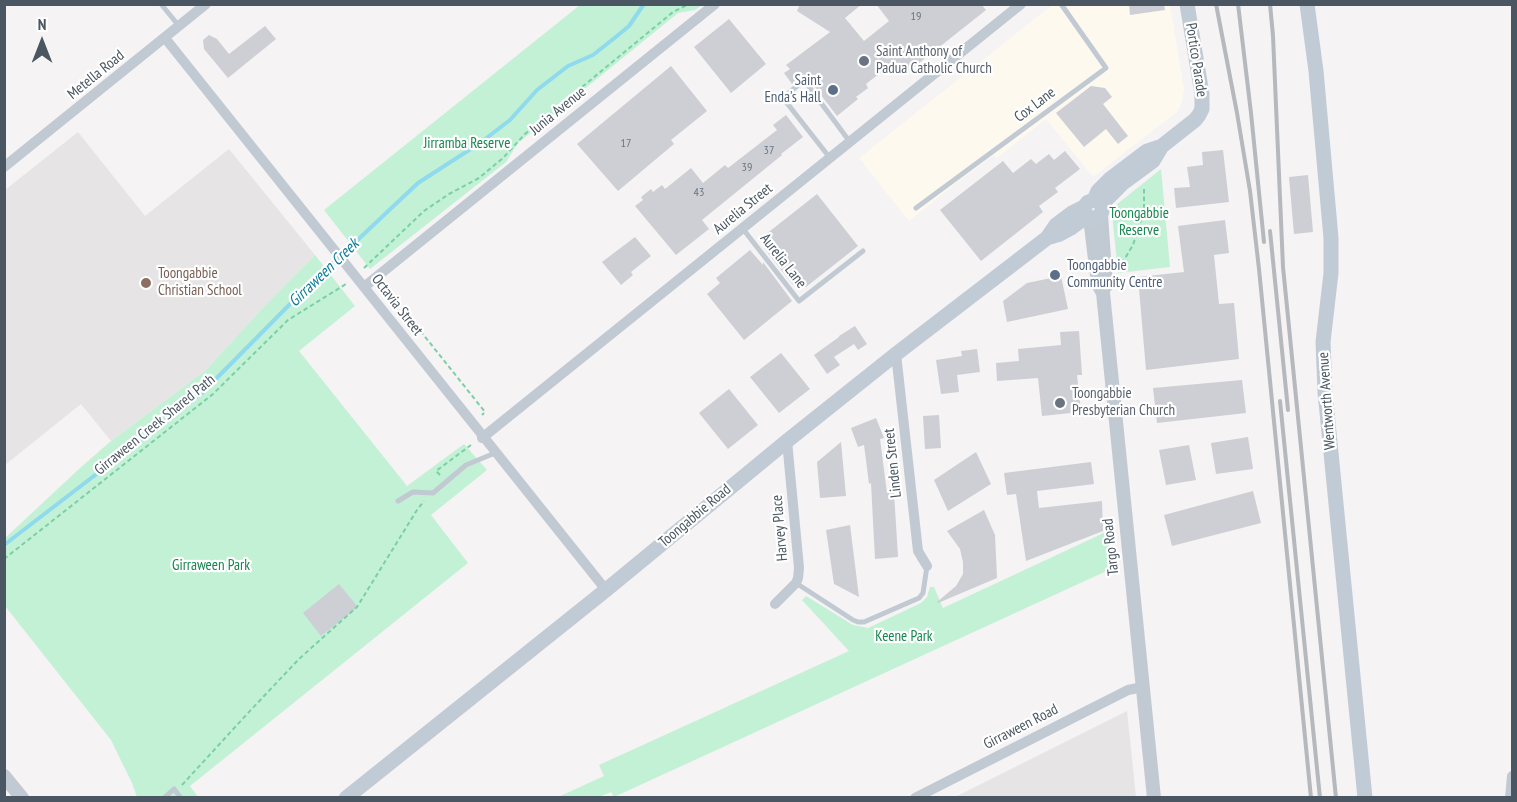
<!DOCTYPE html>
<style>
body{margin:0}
#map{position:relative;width:1517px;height:802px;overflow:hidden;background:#f5f3f3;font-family:"PT Sans Narrow",sans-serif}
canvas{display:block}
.frame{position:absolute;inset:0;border:6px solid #4a5661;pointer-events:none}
.north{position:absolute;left:12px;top:12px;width:60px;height:60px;-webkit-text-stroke:4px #fff;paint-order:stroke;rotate:0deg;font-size:16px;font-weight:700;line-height:24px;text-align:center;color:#4a5661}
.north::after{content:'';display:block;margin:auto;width:21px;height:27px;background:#4a5661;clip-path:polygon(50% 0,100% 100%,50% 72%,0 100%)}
</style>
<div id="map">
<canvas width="1517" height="802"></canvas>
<div class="frame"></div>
<div class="north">N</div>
</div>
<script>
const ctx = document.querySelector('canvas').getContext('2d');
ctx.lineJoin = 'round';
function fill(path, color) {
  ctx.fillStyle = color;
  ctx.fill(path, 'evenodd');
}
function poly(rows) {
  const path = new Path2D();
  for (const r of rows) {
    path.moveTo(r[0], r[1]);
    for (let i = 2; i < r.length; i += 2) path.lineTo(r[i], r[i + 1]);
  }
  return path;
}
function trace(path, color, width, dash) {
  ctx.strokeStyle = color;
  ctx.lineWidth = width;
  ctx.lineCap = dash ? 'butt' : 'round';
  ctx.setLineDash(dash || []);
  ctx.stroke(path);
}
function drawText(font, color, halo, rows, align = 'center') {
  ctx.font = font + ' "PT Sans Narrow",sans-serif';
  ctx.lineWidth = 4.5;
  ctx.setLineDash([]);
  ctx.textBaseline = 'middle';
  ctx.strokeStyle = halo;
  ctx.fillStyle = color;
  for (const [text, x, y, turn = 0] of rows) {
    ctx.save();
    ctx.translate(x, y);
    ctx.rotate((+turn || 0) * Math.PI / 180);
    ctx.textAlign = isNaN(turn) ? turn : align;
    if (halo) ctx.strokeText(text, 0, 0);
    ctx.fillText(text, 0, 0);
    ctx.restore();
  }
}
const commercial = poly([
 [1052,5,1170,5,1184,89,1181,105,1177,112,1093,177,1046,119,997,158,994,155,961,179,909,221,859,158]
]);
const education = poly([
 [78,132,145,216,229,149,315,255,260,311,206,370,111,441,81,404,5,465,5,190],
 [1127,711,1136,797,955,797]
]);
const green = poly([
 [580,5,702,5,695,10,678,13,518,143,506,162,370,269,324,210],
 [1161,169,1170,267,1118,273,1112,214,1116,205],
 [315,255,355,306,299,351,407,486,464,444,487,470,431,515,468,563,190,786,198,797,137,797,132,783,111,740,5,606,4,539,79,469,111,441,206,370,260,311],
 [1108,531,1111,569,614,797,611,792,599,797,556,798,604,776,599,765,849,651,802,600,806,596,853,625,868,628,921,603,927,597,930,587,934,587,943,608]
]);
const stream = poly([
 [4,545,202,393,295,299,418,183,480,143,510,120,537,90,568,66,593,55,617,36,629,26,644,4]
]);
const building = poly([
 [800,4,862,4,845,18,864,41,889,21,876,4,981,4,986,10,904,75,894,62,866,84,868,88,856,97,858,99,837,116,807,77,805,75,801,76,792,84,784,73,790,69,786,65,830,32,797,11],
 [1129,4,1164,4,1165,10,1130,15],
 [729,19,766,64,731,93,694,47],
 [265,26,276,39,228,78,204,49,203,40,209,35,217,39,229,54],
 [671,66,707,111,671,140,674,144,618,191,577,144],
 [1091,86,1105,88,1112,97,1103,104,1128,136,1118,144,1106,129,1084,147,1056,113],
 [786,115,803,137,781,154,782,155,702,220,709,229,676,255,635,206,643,200,641,197,651,189,653,192,662,185,665,189,691,168,703,183,725,165,728,168,777,130,773,125],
 [1223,150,1229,202,1176,208,1174,188,1190,187,1187,167,1203,165,1202,152],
 [1065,151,1080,169,1055,188,1058,192,1039,206,1043,212,981,261,940,210,1003,161,1013,173,1031,159,1036,164,1049,154,1054,160],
 [1308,175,1313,232,1294,234,1289,177],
 [817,194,858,246,806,287,793,285,764,248,765,235],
 [1225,220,1229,253,1214,255,1219,304,1234,303,1239,359,1146,370,1138,277,1184,272,1178,226],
 [635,237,651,256,631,272,633,275,621,285,602,262],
 [750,250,763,265,763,262,792,301,744,340,707,294,720,283,716,278],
 [1061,276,1068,309,1007,322,1003,301,1027,283],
 [855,326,867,344,858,350,854,344,834,357,840,365,827,374,814,355,839,337,839,336],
 [1079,331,1082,375,1077,375,1081,412,1042,416,1038,378,997,381,996,363,1019,361,1018,349,1061,345,1060,332],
 [977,349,980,372,957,375,959,392,941,394,936,360,962,356,961,351],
 [781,353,810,389,779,413,750,377],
 [1242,380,1246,413,1157,423,1153,388],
 [729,389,758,425,728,449,699,413],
 [939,415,941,448,925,449,923,416],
 [876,418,884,438,880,439,887,493,894,492,898,557,875,559,871,483,869,484,864,445,858,447,851,428],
 [1248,437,1253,469,1216,474,1211,443],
 [841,442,846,496,820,498,817,462],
 [1189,445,1196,480,1166,485,1159,450],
 [976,452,991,484,948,511,934,480],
 [1091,462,1094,484,1037,491,1039,508,1102,501,1103,531,1026,561,1016,494,1007,495,1004,473],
 [1253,491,1261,523,1172,546,1164,515],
 [984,510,995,535,997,578,938,603,937,602,956,586,963,574,963,562,960,549,947,531],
 [850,525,859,597,834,584,826,530],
 [339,584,358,607,321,636,303,613]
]);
const path = poly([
 [364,268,424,211,449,194,479,178,503,158,525,134,673,12,689,4],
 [1118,270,1133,245,1144,211,1144,186],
 [383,284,485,412,482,415],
 [440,475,436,471,471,445],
 [4,559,213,394,288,320,346,284],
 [182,785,248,713,299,659,357,607,417,510,424,501]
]);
const service = poly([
 [161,4,179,26],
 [830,158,783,98,804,80,850,142],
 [916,208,1106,68,1061,4],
 [743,229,799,301,863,251],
 [398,501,413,492,433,493,466,465,495,453],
 [796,583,853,620,858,622,864,622,919,598,923,593,927,566],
 [164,798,174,789,181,798]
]);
const minor = poly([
 [165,38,606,590],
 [4,167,206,4],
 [364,287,715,4],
 [896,354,918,551,927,566],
 [482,438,1021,4],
 [775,604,796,583,798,578,799,568,787,441],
 [915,798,1128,690,1143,687],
 [1510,798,1512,776]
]);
const tertiary = poly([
 [1101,215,1106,286],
 [1090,218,1098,284,1103,293,1154,798],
 [4,776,22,798]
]);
const secondary = poly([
 [1307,4,1316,71,1331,238,1331,273,1323,342,1325,392,1365,798],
 [1094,200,1098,191,1110,179,1147,151,1162,146,1195,120,1199,115,1202,109,1202,94,1187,4],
 [1084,207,1084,212,1089,217,1093,219,1098,217,1102,212,1102,206,1107,199,1123,183,1153,161,1162,146],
 [1050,237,1060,234,1071,228,1087,216],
 [346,798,606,590,787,441,896,354,1047,238,1056,225,1072,213,1084,207,1088,202,1094,200]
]);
const rail = poly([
 [1216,4,1237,113,1250,191,1259,269,1311,798],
 [1238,4,1251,113,1264,242],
 [1270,4,1273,36,1283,267,1336,798],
 [1270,231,1288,410],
 [1280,401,1320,798]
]);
const markers = [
 [864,61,6,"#6b7280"],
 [833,90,6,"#5c6f8a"],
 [1055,275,6,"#5c6f8a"],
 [146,283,6,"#8d6e63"],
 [1060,403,6,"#6b7280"]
];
const numberNames = [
 ["19",916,17],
 ["17",626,144],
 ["37",769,151],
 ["39",747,168],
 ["43",699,193]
];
const worshipNames = [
 ["Saint Anthony of",876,52],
 ["Padua Catholic Church",876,69],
 ["Toongabbie",1072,394],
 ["Presbyterian Church",1072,411]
];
const streetNames = [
 ["Portico Parade",1196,60,81],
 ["Metella Road",96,75,-39],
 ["Cox Lane",1035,105,-37],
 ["Junia Avenue",558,111,-39],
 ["Aurelia Street",743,209,-39],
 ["Aurelia Lane",783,261,52],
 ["Octavia Street",397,305,52],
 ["Wentworth Avenue",1327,401,-94],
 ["Girraween Creek Shared Path",155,425,-39],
 ["Linden Street",893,463,-96],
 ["Toongabbie Road",695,516,-40],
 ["Harvey Place",780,528,-95],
 ["Targo Road",1111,547,-96],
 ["Girraween Road",1021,727,-27]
];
const serviceNames = [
 ["Saint",821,81],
 ["Enda's Hall",821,98],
 ["Toongabbie",1067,266,"left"],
 ["Community Centre",1067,283,"left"]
];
const parkNames = [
 ["Jirramba Reserve",467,144],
 ["Toongabbie",1139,214],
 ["Reserve",1139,231],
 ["Girraween Park",211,566],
 ["Keene Park",904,637]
];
const educationNames = [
 ["Toongabbie",158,274],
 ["Christian School",158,291]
];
const waterNames = [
 ["Girraween Creek",324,273,-44]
];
fill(commercial, '#fdf9ef');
fill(education, '#e6e4e5');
fill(green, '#c3f1d5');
trace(stream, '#90daee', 4);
fill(building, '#cdcfd5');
trace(path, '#7ad0a6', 2, [4.5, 3]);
trace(service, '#c1cad2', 5);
trace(minor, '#c1cad2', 10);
trace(tertiary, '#c1cad2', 14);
trace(secondary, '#c1cbd6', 15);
trace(rail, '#b5b8bd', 4);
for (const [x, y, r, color] of markers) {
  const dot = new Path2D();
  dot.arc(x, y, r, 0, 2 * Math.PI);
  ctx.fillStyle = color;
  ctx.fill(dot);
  trace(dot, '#fff', 2);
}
drawText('12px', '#6b747e', null, numberNames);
drawText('15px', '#5b616d', '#fff', worshipNames, 'left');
drawText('15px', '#4a5661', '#fff', streetNames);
drawText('15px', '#4e5e75', '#fff', serviceNames, 'right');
drawText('15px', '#17864f', '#fff', parkNames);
drawText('15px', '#785e54', '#fff', educationNames, 'left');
drawText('italic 16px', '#0c7c9b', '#fff', waterNames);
</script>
